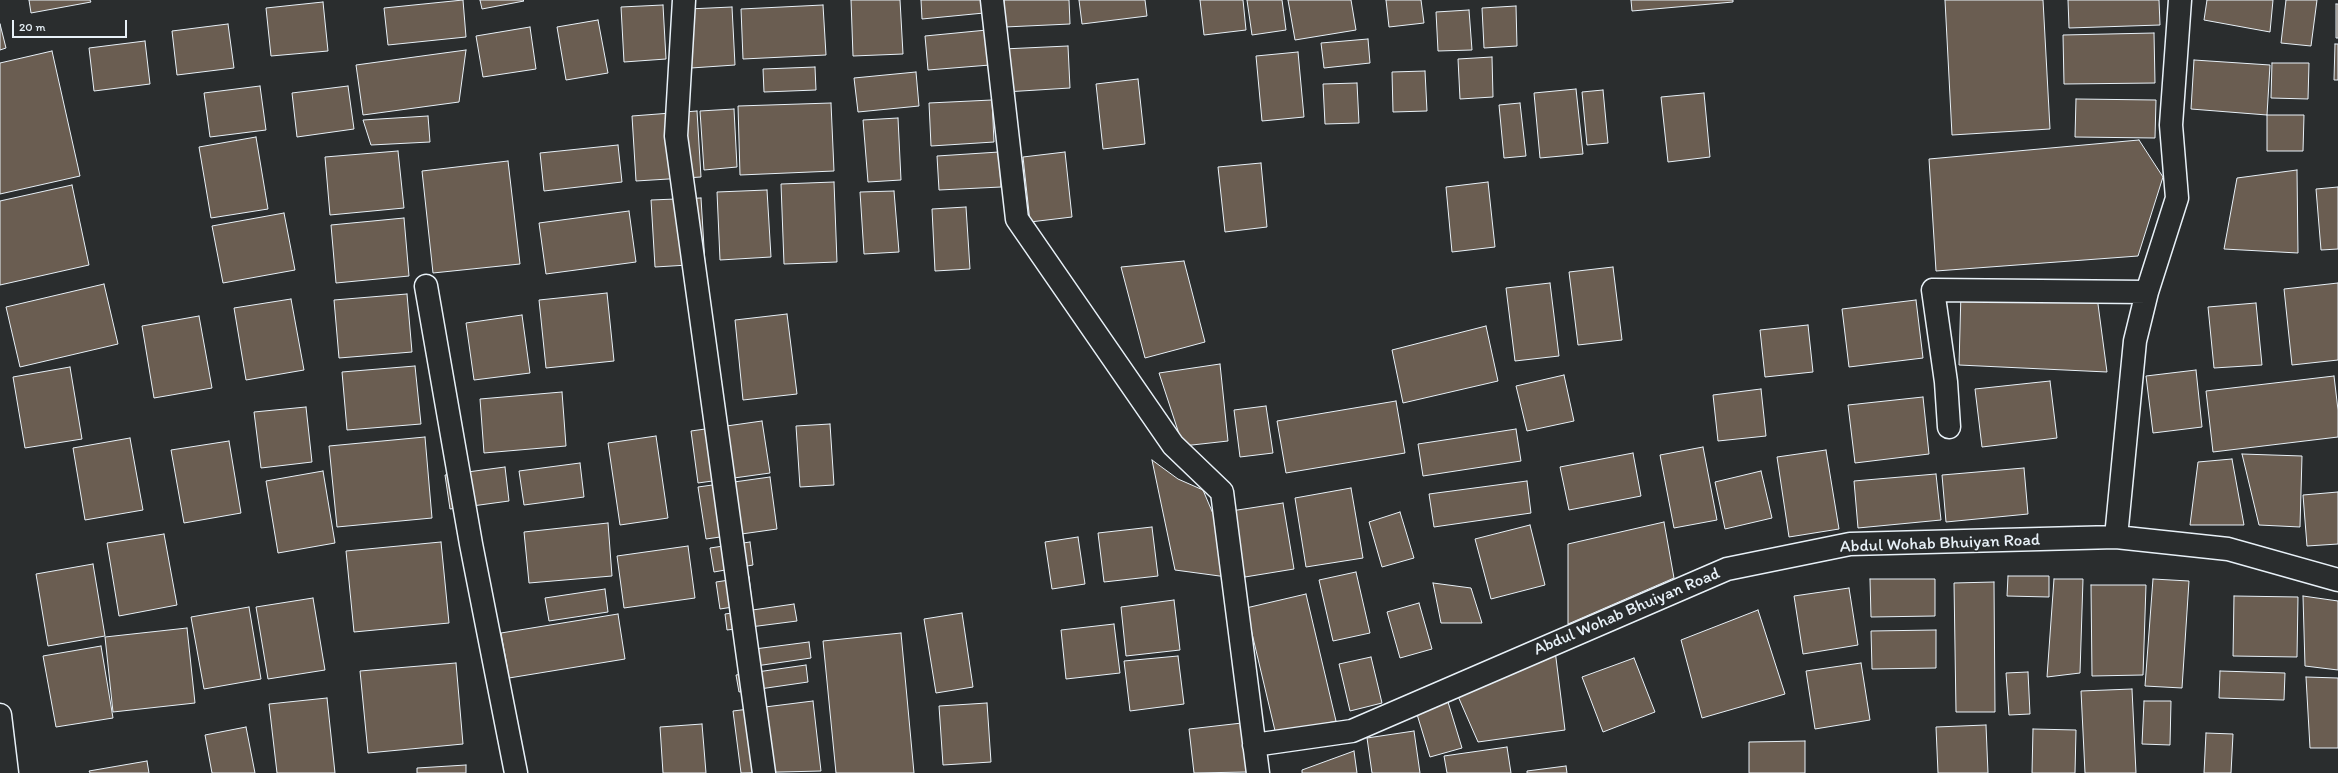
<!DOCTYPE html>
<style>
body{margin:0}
#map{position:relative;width:2338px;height:773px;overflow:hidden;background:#2a2d2e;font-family:Itim,sans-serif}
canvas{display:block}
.scale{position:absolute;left:12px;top:20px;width:115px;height:18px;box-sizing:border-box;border:2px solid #e8f1f8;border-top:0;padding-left:5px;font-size:12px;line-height:14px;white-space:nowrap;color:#e8f1f8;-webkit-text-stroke:3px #2a2d2e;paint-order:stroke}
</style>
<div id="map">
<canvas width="2338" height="773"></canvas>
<div class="scale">20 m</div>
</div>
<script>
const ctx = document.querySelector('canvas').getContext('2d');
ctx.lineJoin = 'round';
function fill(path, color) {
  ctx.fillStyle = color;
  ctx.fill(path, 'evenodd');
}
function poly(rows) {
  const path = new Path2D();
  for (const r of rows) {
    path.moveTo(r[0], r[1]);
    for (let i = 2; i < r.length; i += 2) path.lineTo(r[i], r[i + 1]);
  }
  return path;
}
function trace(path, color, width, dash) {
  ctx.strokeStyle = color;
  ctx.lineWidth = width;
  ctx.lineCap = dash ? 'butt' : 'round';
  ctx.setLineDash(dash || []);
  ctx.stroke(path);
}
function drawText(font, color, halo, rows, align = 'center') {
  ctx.font = font + ' Itim,sans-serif';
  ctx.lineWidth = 3;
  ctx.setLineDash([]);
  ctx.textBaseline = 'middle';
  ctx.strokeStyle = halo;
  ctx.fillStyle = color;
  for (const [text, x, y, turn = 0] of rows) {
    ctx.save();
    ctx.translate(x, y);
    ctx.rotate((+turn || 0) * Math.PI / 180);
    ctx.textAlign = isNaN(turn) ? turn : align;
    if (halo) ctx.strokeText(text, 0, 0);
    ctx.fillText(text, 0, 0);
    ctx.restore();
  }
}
const building = poly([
 [29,0,90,0,91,2,31,13,29,0],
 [463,0,466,37,388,45,384,8,463,0],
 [480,0,523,0,524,1,482,9,480,0],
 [851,0,900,0,903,54,853,56,851,0],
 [921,0,983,0,984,13,922,19,921,0],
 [1004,0,1069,0,1070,24,1005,27,1004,0],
 [1079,0,1145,0,1147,16,1082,24,1079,0],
 [1200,0,1243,0,1246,30,1204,35,1200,0],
 [1247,0,1282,0,1286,30,1252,35,1247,0],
 [1288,0,1351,0,1356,30,1295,40,1288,0],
 [1386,0,1421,0,1424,23,1389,27,1386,0],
 [1631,0,1733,0,1733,2,1632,11,1631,0],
 [1945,0,2043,0,2050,129,1952,135,1945,0],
 [2068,0,2159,0,2160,25,2069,28,2068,0],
 [2207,0,2273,0,2270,32,2204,20,2207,0],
 [2286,0,2317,0,2311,46,2281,43,2286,0],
 [323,2,328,51,271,56,266,8,323,2],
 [2336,4,2338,4,2338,38,2336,38,2336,4],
 [663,5,666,59,624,62,621,7,663,5],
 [823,5,826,55,743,59,741,9,823,5],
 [1516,6,1517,46,1484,48,1482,8,1516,6],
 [732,7,735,65,691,68,688,9,732,7],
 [1469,10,1472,50,1438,51,1436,12,1469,10],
 [598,20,608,73,566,80,557,27,598,20],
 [0,24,6,48,0,50,0,24],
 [228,24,234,68,177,75,172,31,228,24],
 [530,27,536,69,483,77,476,36,530,27],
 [987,30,990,65,928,70,925,36,987,30],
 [2154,33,2155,83,2064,84,2063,35,2154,33],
 [1368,39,1370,63,1324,68,1321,43,1368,39],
 [145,41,150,84,94,91,89,48,145,41],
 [2335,44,2338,44,2338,80,2334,80,2335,44],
 [1068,46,1070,88,1005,92,1003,49,1068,46],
 [466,50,459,102,363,115,356,65,466,50],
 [52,51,80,176,0,194,0,63,52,51],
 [1298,52,1304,117,1262,121,1256,56,1298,52],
 [1492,57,1493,97,1460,99,1458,59,1492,57],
 [2194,60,2270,65,2267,115,2191,109,2194,60],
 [2272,63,2309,63,2308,99,2271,98,2272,63],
 [815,67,816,90,764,92,763,69,815,67],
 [1425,71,1427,111,1393,112,1392,72,1425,71],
 [916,72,919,106,858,112,854,78,916,72],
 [1138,79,1145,144,1103,149,1096,84,1138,79],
 [1357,83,1359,123,1325,124,1323,84,1357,83],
 [260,86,266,130,210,137,204,93,260,86],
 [348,86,354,129,297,137,292,93,348,86],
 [1576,89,1583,154,1540,158,1534,93,1576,89],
 [1603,90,1608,143,1587,145,1582,92,1603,90],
 [1704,93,1710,157,1668,162,1661,97,1704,93],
 [2076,99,2156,100,2155,138,2075,137,2076,99],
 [992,100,994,142,931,146,929,103,992,100],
 [831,103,834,171,740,175,738,106,831,103],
 [1520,103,1526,156,1504,158,1499,105,1520,103],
 [734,109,737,167,704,170,700,111,734,109],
 [697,111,701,177,636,181,632,116,697,111],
 [2267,115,2304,115,2303,151,2267,151,2267,115],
 [428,116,430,142,371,145,363,120,428,116],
 [898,118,901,180,868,182,863,120,898,118],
 [256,137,268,209,211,218,199,147,256,137],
 [2139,140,2163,177,2138,256,1936,271,1929,159,2139,140],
 [618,145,622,182,544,191,540,153,618,145],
 [398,151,404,208,330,215,325,157,398,151],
 [999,152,1001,187,939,190,937,156,999,152],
 [1065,152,1072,217,1030,222,1023,157,1065,152],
 [508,161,520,264,433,273,422,171,508,161],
 [1261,163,1267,227,1225,232,1218,167,1261,163],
 [2297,170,2298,253,2224,249,2237,178,2297,170],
 [834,182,837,262,784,264,781,184,834,182],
 [1488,182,1495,247,1452,252,1446,187,1488,182],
 [72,185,89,265,0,285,0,201,72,185],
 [2338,187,2338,249,2321,250,2316,189,2338,187],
 [767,190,771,257,720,260,717,192,767,190],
 [894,191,899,252,864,254,860,192,894,191],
 [701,198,705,264,655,267,651,200,701,198],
 [966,207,970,269,935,271,932,209,966,207],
 [629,211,636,262,546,274,539,223,629,211],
 [284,213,295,270,223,283,212,226,284,213],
 [404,218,409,276,336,283,331,225,404,218],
 [1184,261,1205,342,1145,358,1121,267,1184,261],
 [1613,267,1622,340,1578,345,1569,272,1613,267],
 [1550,283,1559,356,1515,361,1506,288,1550,283],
 [2338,283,2338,360,2292,365,2284,289,2338,283],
 [104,284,118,344,20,367,6,307,104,284],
 [2096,289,2107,372,1959,365,1961,292,2096,289],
 [607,293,614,361,546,368,539,300,607,293],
 [407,294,412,352,339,358,334,300,407,294],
 [291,299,304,370,246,380,234,308,291,299],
 [1916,300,1923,358,1849,367,1842,309,1916,300],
 [2256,303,2262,365,2214,368,2208,307,2256,303],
 [787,314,797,394,743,400,735,320,787,314],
 [522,315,530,373,474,380,466,323,522,315],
 [199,316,212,388,154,398,142,326,199,316],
 [1808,325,1813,372,1765,377,1760,330,1808,325],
 [1486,326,1498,381,1403,403,1392,350,1486,326],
 [1220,364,1228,441,1183,446,1159,373,1220,364],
 [415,366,421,424,347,430,342,372,415,366],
 [70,367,82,439,25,448,13,377,70,367],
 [2196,370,2202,427,2153,433,2146,376,2196,370],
 [1564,375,1574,421,1527,431,1516,386,1564,375],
 [2334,376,2338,410,2338,437,2213,452,2206,391,2334,376],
 [2050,381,2057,438,1982,447,1975,389,2050,381],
 [1761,389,1766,436,1718,441,1713,395,1761,389],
 [562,392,566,446,484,453,480,399,562,392],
 [1923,397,1929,454,1855,463,1848,405,1923,397],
 [1396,401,1405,453,1286,473,1277,421,1396,401],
 [1266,406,1273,453,1240,457,1234,410,1266,406],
 [306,407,312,462,261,468,254,412,306,407],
 [762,421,770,473,698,483,691,431,762,421],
 [830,424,834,485,800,487,796,426,830,424],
 [1516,429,1521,461,1423,476,1418,444,1516,429],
 [656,436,668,518,620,525,608,443,656,436],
 [425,437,432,518,337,527,329,446,425,437],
 [130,438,143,510,85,520,73,448,130,438],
 [229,441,241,513,184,523,171,450,229,441],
 [1703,447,1717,520,1674,528,1660,455,1703,447],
 [1826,450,1839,529,1789,537,1777,457,1826,450],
 [1633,453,1641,496,1569,510,1560,467,1633,453],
 [2242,454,2302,456,2300,527,2259,525,2242,454],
 [2232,459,2244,525,2190,525,2198,462,2232,459],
 [1152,460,1178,479,1203,490,1214,516,1227,577,1175,570,1152,460],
 [580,463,584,497,524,505,519,471,580,463],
 [505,467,509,501,450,509,445,475,505,467],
 [2024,468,2028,514,1946,522,1942,475,2024,468],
 [323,471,335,543,278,553,266,481,323,471],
 [1761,471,1772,518,1725,529,1715,482,1761,471],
 [1936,474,1941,520,1858,528,1854,481,1936,474],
 [770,477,777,529,706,539,698,487,770,477],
 [1527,481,1531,513,1434,527,1429,494,1527,481],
 [1351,488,1363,558,1306,567,1295,498,1351,488],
 [2338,492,2338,544,2307,546,2303,495,2338,492],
 [1283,503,1294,569,1245,577,1231,511,1283,503],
 [1400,512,1414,558,1382,567,1369,522,1400,512],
 [1664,522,1674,578,1568,624,1568,544,1664,522],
 [608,523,612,576,529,583,524,532,608,523],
 [1530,525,1545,585,1491,599,1475,539,1530,525],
 [1152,527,1158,576,1104,582,1098,533,1152,527],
 [164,534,177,605,119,616,107,543,164,534],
 [1078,537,1085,584,1052,589,1045,542,1078,537],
 [441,542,449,623,354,632,346,551,441,542],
 [750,542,753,565,714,572,710,548,750,542],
 [688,546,695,598,624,608,617,556,688,546],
 [93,564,105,636,48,646,36,574,93,564],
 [1356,572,1370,633,1333,641,1319,580,1356,572],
 [2008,576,2049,576,2049,597,2007,596,2008,576],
 [749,577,752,604,720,609,716,582,749,577],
 [1870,579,1935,579,1935,616,1871,617,1870,579],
 [2054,579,2083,579,2080,673,2047,677,2054,579],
 [2153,579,2189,581,2182,688,2145,686,2153,579],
 [1994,582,1995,712,1956,712,1954,583,1994,582],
 [1433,583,1471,588,1482,623,1441,623,1433,583],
 [2091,585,2146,585,2143,675,2092,676,2091,585],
 [1849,588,1858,645,1803,654,1794,596,1849,588],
 [605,589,608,612,549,621,545,598,605,589],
 [1306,594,1336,721,1276,735,1246,608,1306,594],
 [2234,596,2298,597,2297,657,2233,656,2234,596],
 [2303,596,2338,601,2338,670,2305,666,2303,596],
 [313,598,325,670,268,679,256,607,313,598],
 [1174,600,1180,650,1126,656,1121,607,1174,600],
 [1419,603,1432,649,1400,658,1387,612,1419,603],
 [794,604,797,621,727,630,725,614,794,604],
 [249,607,261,679,204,689,191,617,249,607],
 [1758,610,1785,694,1702,718,1681,640,1758,610],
 [962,613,973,687,936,693,924,619,962,613],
 [618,614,625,659,509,678,501,633,618,614],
 [1114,624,1120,673,1066,679,1061,630,1114,624],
 [187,628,195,703,113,712,105,637,187,628],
 [1936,630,1936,668,1872,669,1871,631,1936,630],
 [901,633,914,773,836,773,823,641,901,633],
 [809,642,811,658,742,668,739,651,809,642],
 [101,646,113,718,56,727,43,656,101,646],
 [1555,650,1565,730,1478,742,1457,694,1555,650],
 [1178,656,1184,704,1130,711,1124,661,1178,656],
 [1371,657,1382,703,1350,711,1339,664,1371,657],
 [1634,658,1655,712,1603,732,1582,677,1634,658],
 [456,663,463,744,368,753,360,671,456,663],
 [1861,663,1870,720,1815,729,1806,671,1861,663],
 [806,665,808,682,739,692,736,675,806,665],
 [2220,671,2285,673,2284,700,2219,698,2220,671],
 [2028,672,2030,714,2009,715,2006,673,2028,672],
 [2306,677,2338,678,2338,748,2310,748,2306,677],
 [2132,689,2136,773,2085,773,2081,691,2132,689],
 [327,698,335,773,277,773,269,704,327,698],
 [813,701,821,771,741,773,733,711,813,701],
 [2144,701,2171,701,2170,745,2142,744,2144,701],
 [1448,702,1462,748,1430,757,1416,711,1448,702],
 [987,703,991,762,943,765,939,706,987,703],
 [1242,723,1248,772,1194,773,1189,729,1242,723],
 [702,724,706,773,663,773,660,727,702,724],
 [1986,725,1988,773,1938,773,1936,727,1986,725],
 [246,727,255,773,212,773,205,735,246,727],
 [2033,729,2076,730,2075,773,2032,773,2033,729],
 [1414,731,1420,773,1372,773,1367,738,1414,731],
 [2206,733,2233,734,2231,773,2204,773,2206,733],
 [1805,741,1805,773,1749,773,1749,742,1805,741],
 [1507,747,1511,773,1447,773,1444,756,1507,747],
 [1354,751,1357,773,1302,773,1302,770,1354,751],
 [147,761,149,773,90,773,89,771,147,761],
 [466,765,466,773,417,773,417,768,466,765],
 [1566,766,1567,773,1527,773,1527,771,1566,766]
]);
const street = poly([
 [684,0,676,136,764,773],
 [992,0,1017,219,1173,445,1222,492,1258,773],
 [426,286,471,544,516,773],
 [1949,427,1946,382,1933,290,2147,292],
 [2116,537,2228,549,2338,580],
 [0,715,7,773],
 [1254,745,1352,731,1727,569,1850,544,2116,537,2135,341,2147,292,2177,198,2171,125,2180,0]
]);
const streetNames = [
 ["Abdul Wohab Bhuiyan Road",1940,544,-2],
 ["Abdul Wohab Bhuiyan Road",1627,612,-23]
];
fill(building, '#6a5d51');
trace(building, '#e8f1f8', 1);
trace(street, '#e8f1f8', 25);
trace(street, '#2a2d2e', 22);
drawText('17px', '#e8f1f8', '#2a2d2e', streetNames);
</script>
